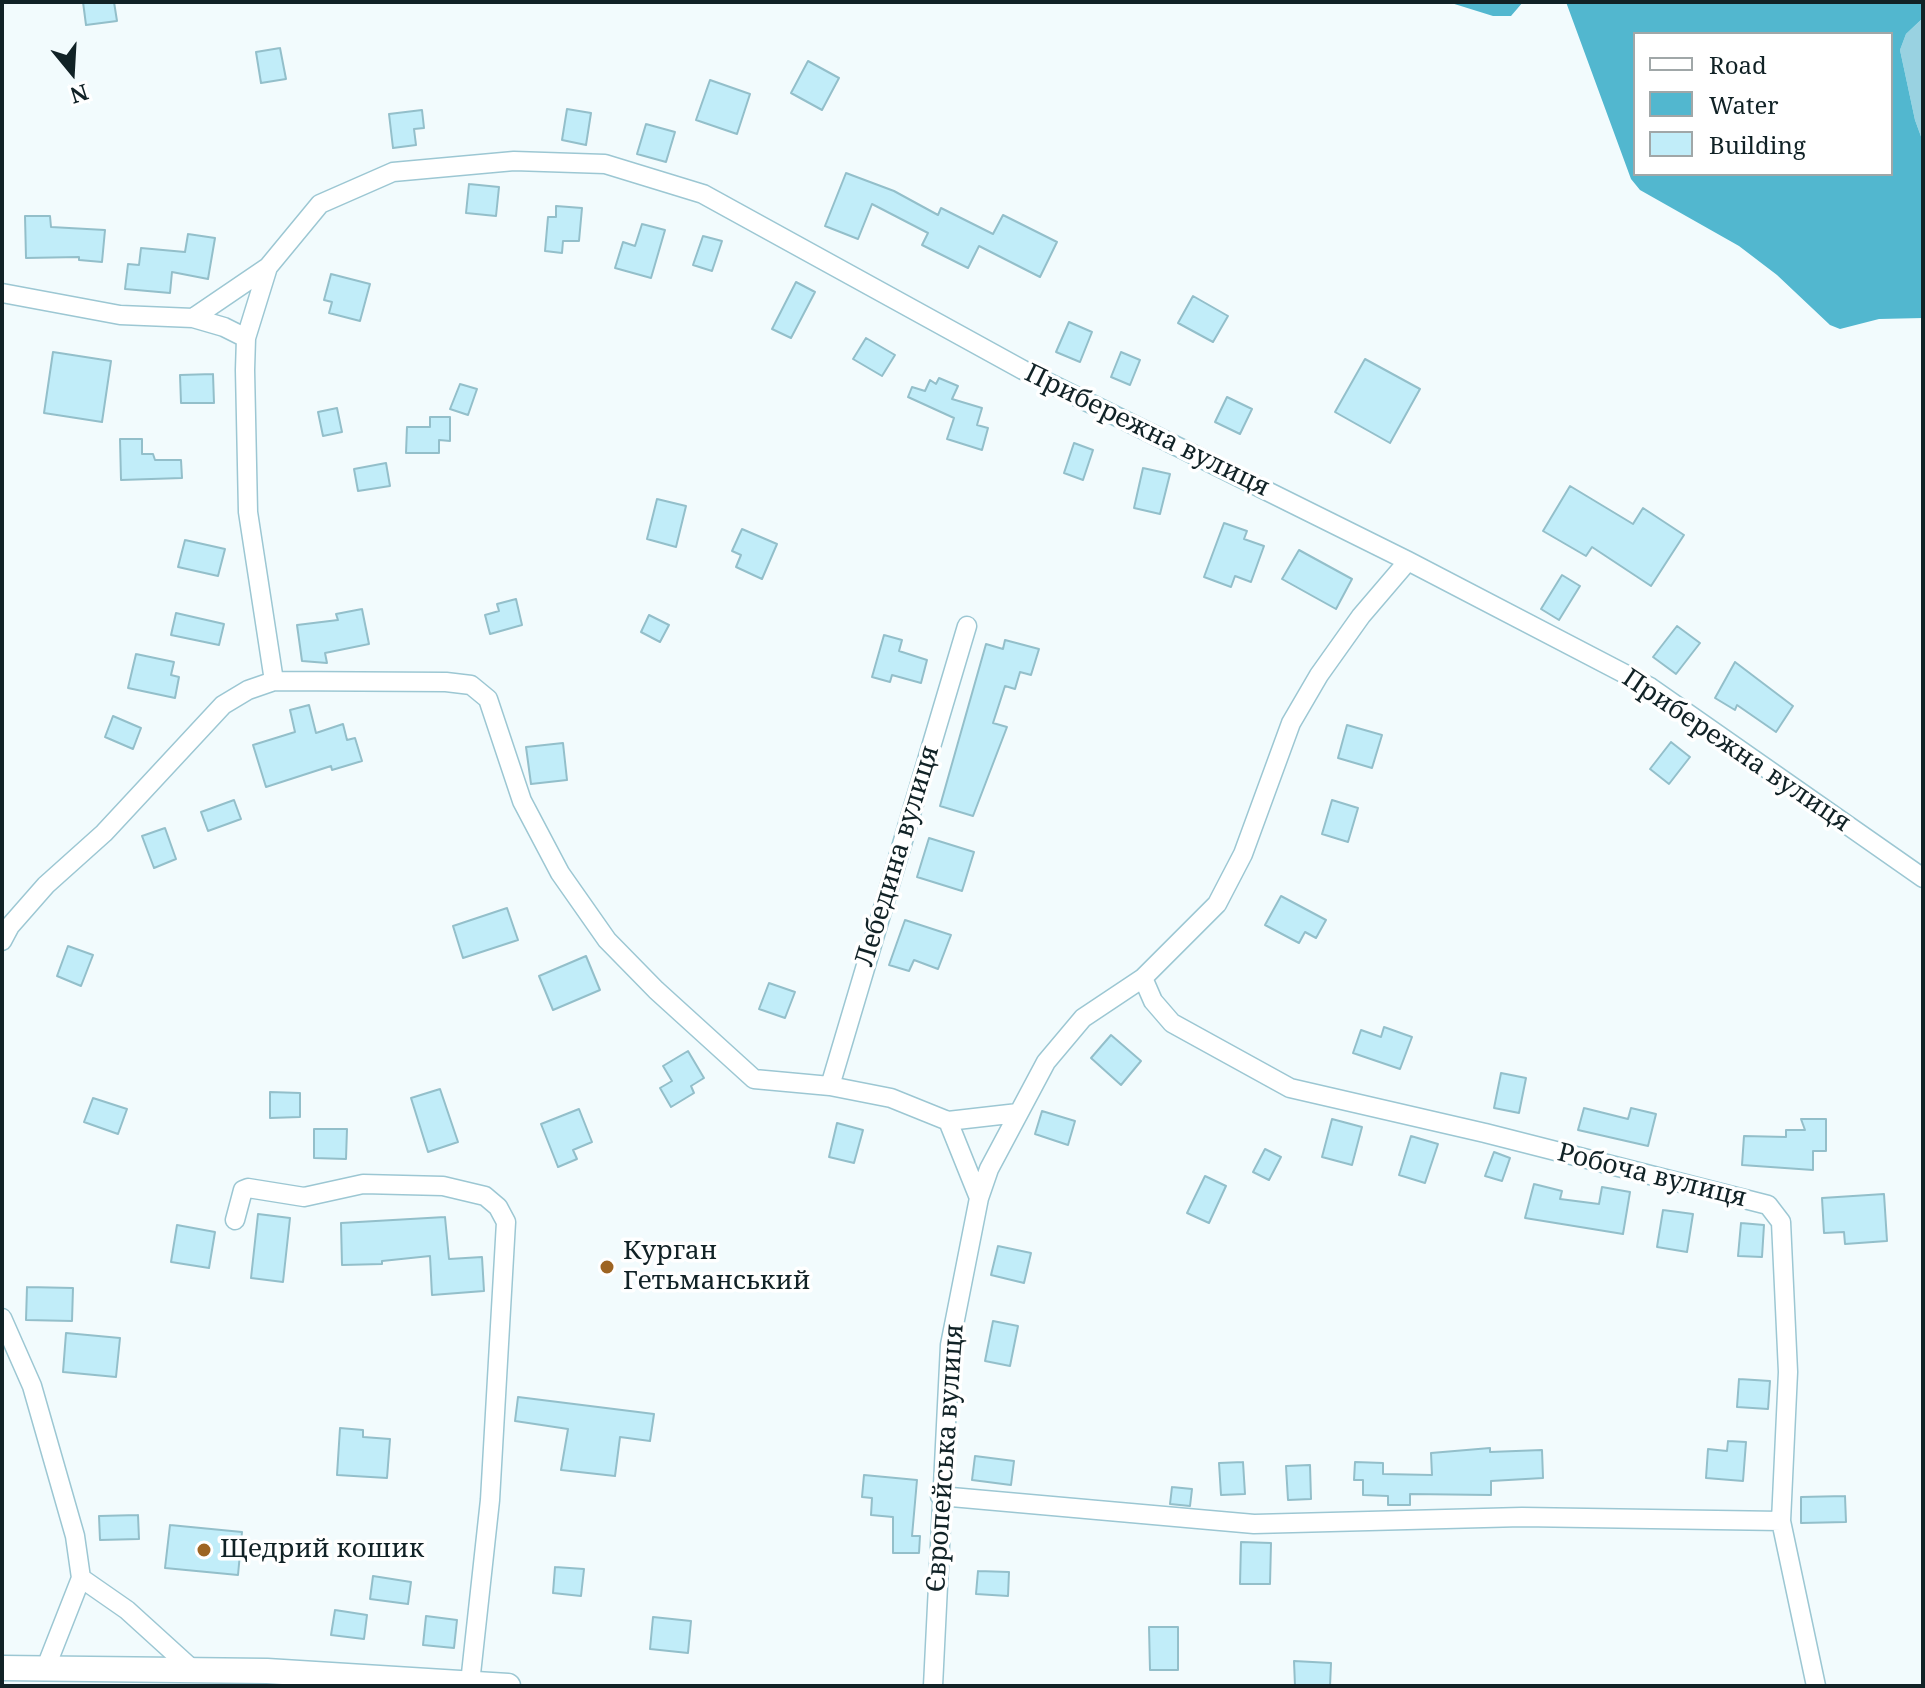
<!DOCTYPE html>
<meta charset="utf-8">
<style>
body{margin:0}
#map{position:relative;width:1925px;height:1688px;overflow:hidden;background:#f2fbfd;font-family:"Noto Serif",serif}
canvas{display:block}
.frame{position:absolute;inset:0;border:4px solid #112226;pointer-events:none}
.legend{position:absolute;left:1633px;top:32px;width:260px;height:144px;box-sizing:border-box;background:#fff;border:2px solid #a0a7a8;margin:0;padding:10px 14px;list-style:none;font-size:24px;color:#112226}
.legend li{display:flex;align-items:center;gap:16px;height:40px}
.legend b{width:40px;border:2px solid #a0a7a8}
.north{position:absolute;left:32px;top:32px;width:80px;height:80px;-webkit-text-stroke:6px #fff;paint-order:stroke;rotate:162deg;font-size:22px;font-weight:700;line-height:32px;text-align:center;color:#112226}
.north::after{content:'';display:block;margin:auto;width:28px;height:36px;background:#112226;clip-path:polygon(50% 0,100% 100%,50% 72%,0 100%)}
</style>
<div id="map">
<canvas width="1925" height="1688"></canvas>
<div class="frame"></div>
<ul class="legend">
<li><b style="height:10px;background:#fff"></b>Road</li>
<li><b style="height:22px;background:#52b7cf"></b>Water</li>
<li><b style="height:22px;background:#c1edf9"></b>Building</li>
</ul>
<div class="north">N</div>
</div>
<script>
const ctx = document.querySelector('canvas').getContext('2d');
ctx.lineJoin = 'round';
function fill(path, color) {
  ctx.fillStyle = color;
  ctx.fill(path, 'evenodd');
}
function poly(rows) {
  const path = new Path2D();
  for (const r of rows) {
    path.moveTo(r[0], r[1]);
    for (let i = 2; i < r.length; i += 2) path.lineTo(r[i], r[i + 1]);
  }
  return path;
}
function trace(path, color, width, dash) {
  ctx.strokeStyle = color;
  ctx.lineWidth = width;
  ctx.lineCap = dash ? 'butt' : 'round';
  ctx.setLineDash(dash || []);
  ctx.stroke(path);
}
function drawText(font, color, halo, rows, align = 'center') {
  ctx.font = font + ' "Noto Serif",serif';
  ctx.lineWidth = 7;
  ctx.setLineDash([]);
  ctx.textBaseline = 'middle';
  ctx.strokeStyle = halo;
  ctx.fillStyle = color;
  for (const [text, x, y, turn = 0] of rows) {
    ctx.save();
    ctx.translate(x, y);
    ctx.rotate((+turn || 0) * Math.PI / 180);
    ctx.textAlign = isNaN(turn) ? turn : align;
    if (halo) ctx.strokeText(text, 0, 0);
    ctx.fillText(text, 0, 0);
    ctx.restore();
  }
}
const green = poly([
 [1923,18,1923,142,1915,120,1900,50,1906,34]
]);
const water = poly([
 [1448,2,1523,2,1511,16,1493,16],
 [1566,2,1923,2,1923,18,1906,34,1900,50,1915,120,1923,142,1923,318,1879,319,1840,329,1830,325,1777,275,1739,246,1640,190,1631,179],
 [1635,34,1891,34,1891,174,1635,174]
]);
const building = poly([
 [83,2,114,2,117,21,86,25,83,2],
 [280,48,286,79,261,83,256,52,280,48],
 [808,61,839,78,822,110,791,93,808,61],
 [710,80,750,94,737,134,696,120,710,80],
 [567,109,591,113,586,145,562,140,567,109],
 [422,110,424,128,414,129,416,145,393,148,389,114,422,110],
 [646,124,675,132,666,162,637,154,646,124],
 [846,173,894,191,938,215,941,208,993,234,1003,215,1057,242,1040,277,979,246,968,268,922,245,928,233,872,204,858,239,825,226,846,173],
 [469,184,499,187,496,216,466,213,469,184],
 [556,206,582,208,579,241,563,241,562,253,545,251,548,217,556,217,556,206],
 [25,216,50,216,51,227,105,230,102,262,79,260,79,257,26,258,25,216],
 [642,224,665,230,651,278,615,268,623,242,635,246,642,224],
 [188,234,215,238,208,279,172,272,170,293,125,289,128,264,139,265,141,248,185,252,188,234],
 [703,236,722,241,712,271,693,265,703,236],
 [331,274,370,284,360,321,329,313,332,302,324,300,331,274],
 [796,282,815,292,791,338,772,329,796,282],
 [1193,296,1228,316,1213,342,1178,323,1193,296],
 [1069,322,1092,332,1080,362,1056,352,1069,322],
 [866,338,895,355,882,376,853,359,866,338],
 [53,352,111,361,102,422,44,413,53,352],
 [1121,352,1140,360,1130,385,1111,377,1121,352],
 [1365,359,1420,389,1390,443,1335,412,1365,359],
 [213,374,214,403,181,403,180,375,213,374],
 [939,378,958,386,952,399,982,408,977,425,988,428,982,450,947,439,954,418,908,397,912,387,925,391,930,380,936,384,939,378],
 [460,384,477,389,468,415,450,409,460,384],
 [1227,397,1252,409,1240,434,1215,422,1227,397],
 [337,408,342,432,323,436,318,412,337,408],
 [430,417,450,417,450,441,439,440,439,453,406,453,407,427,430,427,430,417],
 [120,439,142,439,142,454,153,454,155,460,181,460,182,478,121,480,120,439],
 [1074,443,1093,450,1083,480,1064,473,1074,443],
 [386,463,390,486,358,491,354,469,386,463],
 [1143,468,1170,474,1160,514,1134,508,1143,468],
 [1570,486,1633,524,1643,508,1684,535,1651,586,1592,547,1586,556,1543,531,1570,486],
 [657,499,686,506,676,547,647,539,657,499],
 [1224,523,1247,531,1244,539,1264,546,1251,582,1235,576,1231,587,1204,577,1224,523],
 [742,529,777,544,762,579,736,567,741,555,732,551,742,529],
 [185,540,225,549,218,576,178,567,185,540],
 [1299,550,1352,579,1336,609,1282,579,1299,550],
 [1562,575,1580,586,1559,620,1541,609,1562,575],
 [516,599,522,625,490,634,485,615,499,611,497,604,516,599],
 [362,609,369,644,325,653,327,663,302,661,297,625,338,620,336,614,362,609],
 [176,613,224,624,219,645,171,635,176,613],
 [649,615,669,625,660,642,641,632,649,615],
 [1677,626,1700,643,1676,674,1653,657,1677,626],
 [884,635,902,640,899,651,927,660,921,683,892,675,890,682,872,677,884,635],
 [1005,640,1039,649,1031,675,1020,672,1015,689,1005,686,993,723,1007,727,973,816,940,806,986,644,1003,649,1005,640],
 [136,654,174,662,171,675,179,677,175,698,128,688,136,654],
 [1735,662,1793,706,1776,732,1737,705,1735,710,1715,698,1735,662],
 [309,705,316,733,343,724,347,740,355,738,362,761,332,770,331,766,266,787,253,745,295,732,290,710,309,705],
 [113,716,141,728,133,749,105,737,113,716],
 [1347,725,1382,735,1372,768,1338,758,1347,725],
 [1671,742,1690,757,1669,784,1650,769,1671,742],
 [563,743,567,780,531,784,526,747,563,743],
 [234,800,241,819,208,831,201,812,234,800],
 [1332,800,1358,808,1348,842,1322,834,1332,800],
 [165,828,176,859,154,868,142,836,165,828],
 [929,838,974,852,962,891,917,877,929,838],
 [1281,896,1326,920,1316,938,1305,932,1299,943,1265,925,1281,896],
 [507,908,518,940,463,958,453,926,507,908],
 [905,920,951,935,938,969,914,960,909,971,889,965,905,920],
 [68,946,93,955,81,986,57,976,68,946],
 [586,956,600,990,553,1010,539,976,586,956],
 [769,983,795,992,785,1018,759,1009,769,983],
 [1384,1027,1412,1037,1400,1069,1353,1053,1361,1030,1381,1037,1384,1027],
 [1111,1035,1141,1061,1121,1085,1091,1058,1111,1035],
 [688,1051,704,1078,691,1086,694,1093,671,1107,660,1088,672,1081,663,1066,688,1051],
 [1501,1073,1526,1078,1519,1113,1494,1108,1501,1073],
 [440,1089,458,1142,428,1152,411,1098,440,1089],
 [270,1092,300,1093,300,1117,270,1118,270,1092],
 [93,1098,127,1109,118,1134,84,1122,93,1098],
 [1584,1108,1628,1119,1631,1108,1656,1114,1648,1146,1578,1130,1584,1108],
 [579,1109,592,1142,573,1150,577,1159,558,1167,541,1124,579,1109],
 [1042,1111,1075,1121,1068,1145,1035,1134,1042,1111],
 [1332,1119,1362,1127,1352,1165,1322,1157,1332,1119],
 [1801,1119,1826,1119,1826,1151,1813,1151,1813,1170,1742,1165,1744,1136,1786,1137,1786,1130,1805,1130,1801,1119],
 [837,1123,863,1130,854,1163,829,1157,837,1123],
 [314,1129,347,1129,346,1159,314,1158,314,1129],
 [1411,1136,1438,1144,1425,1183,1399,1175,1411,1136],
 [1265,1149,1281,1157,1269,1180,1253,1172,1265,1149],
 [1494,1152,1510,1158,1502,1181,1485,1176,1494,1152],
 [1205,1176,1226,1186,1209,1223,1187,1213,1205,1176],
 [1534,1184,1562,1191,1560,1199,1599,1204,1602,1187,1630,1192,1623,1234,1525,1218,1534,1184],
 [1884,1194,1887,1241,1845,1244,1844,1232,1824,1233,1822,1198,1884,1194],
 [1663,1210,1693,1214,1687,1252,1657,1247,1663,1210],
 [258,1214,290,1218,283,1282,251,1278,258,1214],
 [445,1217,449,1259,482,1257,484,1291,432,1295,430,1256,382,1261,382,1264,342,1265,341,1223,445,1217],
 [1741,1223,1764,1225,1762,1257,1738,1256,1741,1223],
 [177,1225,215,1232,209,1268,171,1262,177,1225],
 [998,1246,1031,1253,1024,1283,991,1275,998,1246],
 [27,1287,73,1288,72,1321,26,1320,27,1287],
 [993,1321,1018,1326,1010,1366,985,1361,993,1321],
 [66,1333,120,1338,116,1377,63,1372,66,1333],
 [1739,1379,1770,1381,1768,1409,1737,1407,1739,1379],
 [518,1397,654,1414,650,1441,620,1437,615,1476,561,1470,568,1429,515,1421,518,1397],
 [340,1428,363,1430,363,1437,390,1439,387,1478,337,1475,340,1428],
 [1728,1441,1746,1442,1743,1481,1706,1478,1708,1449,1727,1451,1728,1441],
 [1490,1448,1490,1452,1542,1450,1543,1478,1491,1481,1491,1495,1410,1494,1410,1505,1388,1505,1388,1496,1363,1495,1363,1480,1354,1480,1355,1462,1383,1463,1383,1474,1432,1475,1431,1453,1490,1448],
 [975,1456,1014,1461,1011,1485,972,1480,975,1456],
 [1243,1462,1245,1494,1221,1495,1219,1463,1243,1462],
 [1310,1465,1311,1499,1288,1500,1286,1466,1310,1465],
 [864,1475,917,1480,912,1536,920,1536,919,1553,893,1553,893,1517,871,1515,872,1498,862,1497,864,1475],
 [1172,1487,1192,1489,1190,1506,1170,1504,1172,1487],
 [1845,1496,1846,1522,1801,1523,1801,1497,1845,1496],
 [138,1515,139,1539,100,1540,99,1516,138,1515],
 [170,1525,242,1532,238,1575,165,1568,170,1525],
 [1241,1542,1271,1543,1270,1584,1240,1584,1241,1542],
 [555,1567,584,1569,581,1596,553,1593,555,1567],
 [978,1571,1009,1572,1008,1596,976,1594,978,1571],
 [373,1576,411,1582,408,1604,370,1599,373,1576],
 [335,1610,367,1615,364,1639,331,1635,335,1610],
 [426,1616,457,1620,454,1648,423,1645,426,1616],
 [653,1617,691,1621,688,1653,650,1649,653,1617],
 [1149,1627,1178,1627,1178,1670,1150,1670,1149,1627],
 [1294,1661,1331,1663,1330,1686,1295,1686,1294,1661]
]);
const street = poly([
 [2,293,120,315,193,318,224,327,246,338],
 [193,318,268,267],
 [274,681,248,512,245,370,246,338,268,267,320,204,393,172,514,161,605,164,703,194,1023,370,1408,561,1650,687,1923,878],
 [2,941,10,926,46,885,104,833,223,705,248,690,274,681,446,682,471,685,488,699,522,801,560,873,607,940,656,990,754,1079,830,1086,891,1098,948,1121,1018,1113],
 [1143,978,1153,1001,1172,1023,1290,1088,1485,1133,1768,1205,1781,1222,1788,1372,1781,1521,1816,1686],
 [830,1086,967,626],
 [948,1121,979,1198],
 [235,1220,243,1190,248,1188,304,1197,363,1184,443,1186,485,1196,498,1207,506,1222,490,1500,470,1683],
 [2,1318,32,1386,75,1536,81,1578,46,1667],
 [940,1496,1254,1524,1522,1517,1781,1521],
 [81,1578,127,1610,192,1669],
 [933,1686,950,1345,979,1198,989,1169,1046,1062,1083,1018,1143,978,1217,904,1243,854,1291,723,1319,675,1361,616,1408,561]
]);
const secondary = poly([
 [2,1668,267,1671,508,1686]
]);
const markers = [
 [607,1267,8,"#9d6422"],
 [204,1550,8,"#9d6422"]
];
const streetNames = [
 ["Прибережна вулиця",1147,431,26],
 ["Прибережна вулиця",1736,751,34],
 ["Лебедина вулиця",898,856,-73],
 ["Робоча вулиця",1652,1176,14],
 ["Європейська вулиця",946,1458,-86]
];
const poiNames = [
 ["Курган",623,1252],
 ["Гетьманський",623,1282],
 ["Щедрий кошик",220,1550]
];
fill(green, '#99d2e1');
fill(water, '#52b7cf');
fill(building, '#c1edf9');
trace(building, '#93bfca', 2);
trace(street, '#9cc7d3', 21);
trace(secondary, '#9cc7d3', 27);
trace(street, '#fff', 18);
trace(secondary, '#fff', 24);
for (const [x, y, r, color] of markers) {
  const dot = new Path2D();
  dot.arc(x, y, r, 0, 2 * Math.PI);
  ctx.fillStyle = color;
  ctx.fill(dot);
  trace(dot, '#fff', 3);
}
drawText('26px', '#112226', '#fff', streetNames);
drawText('26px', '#112226', '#fff', poiNames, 'left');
</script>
